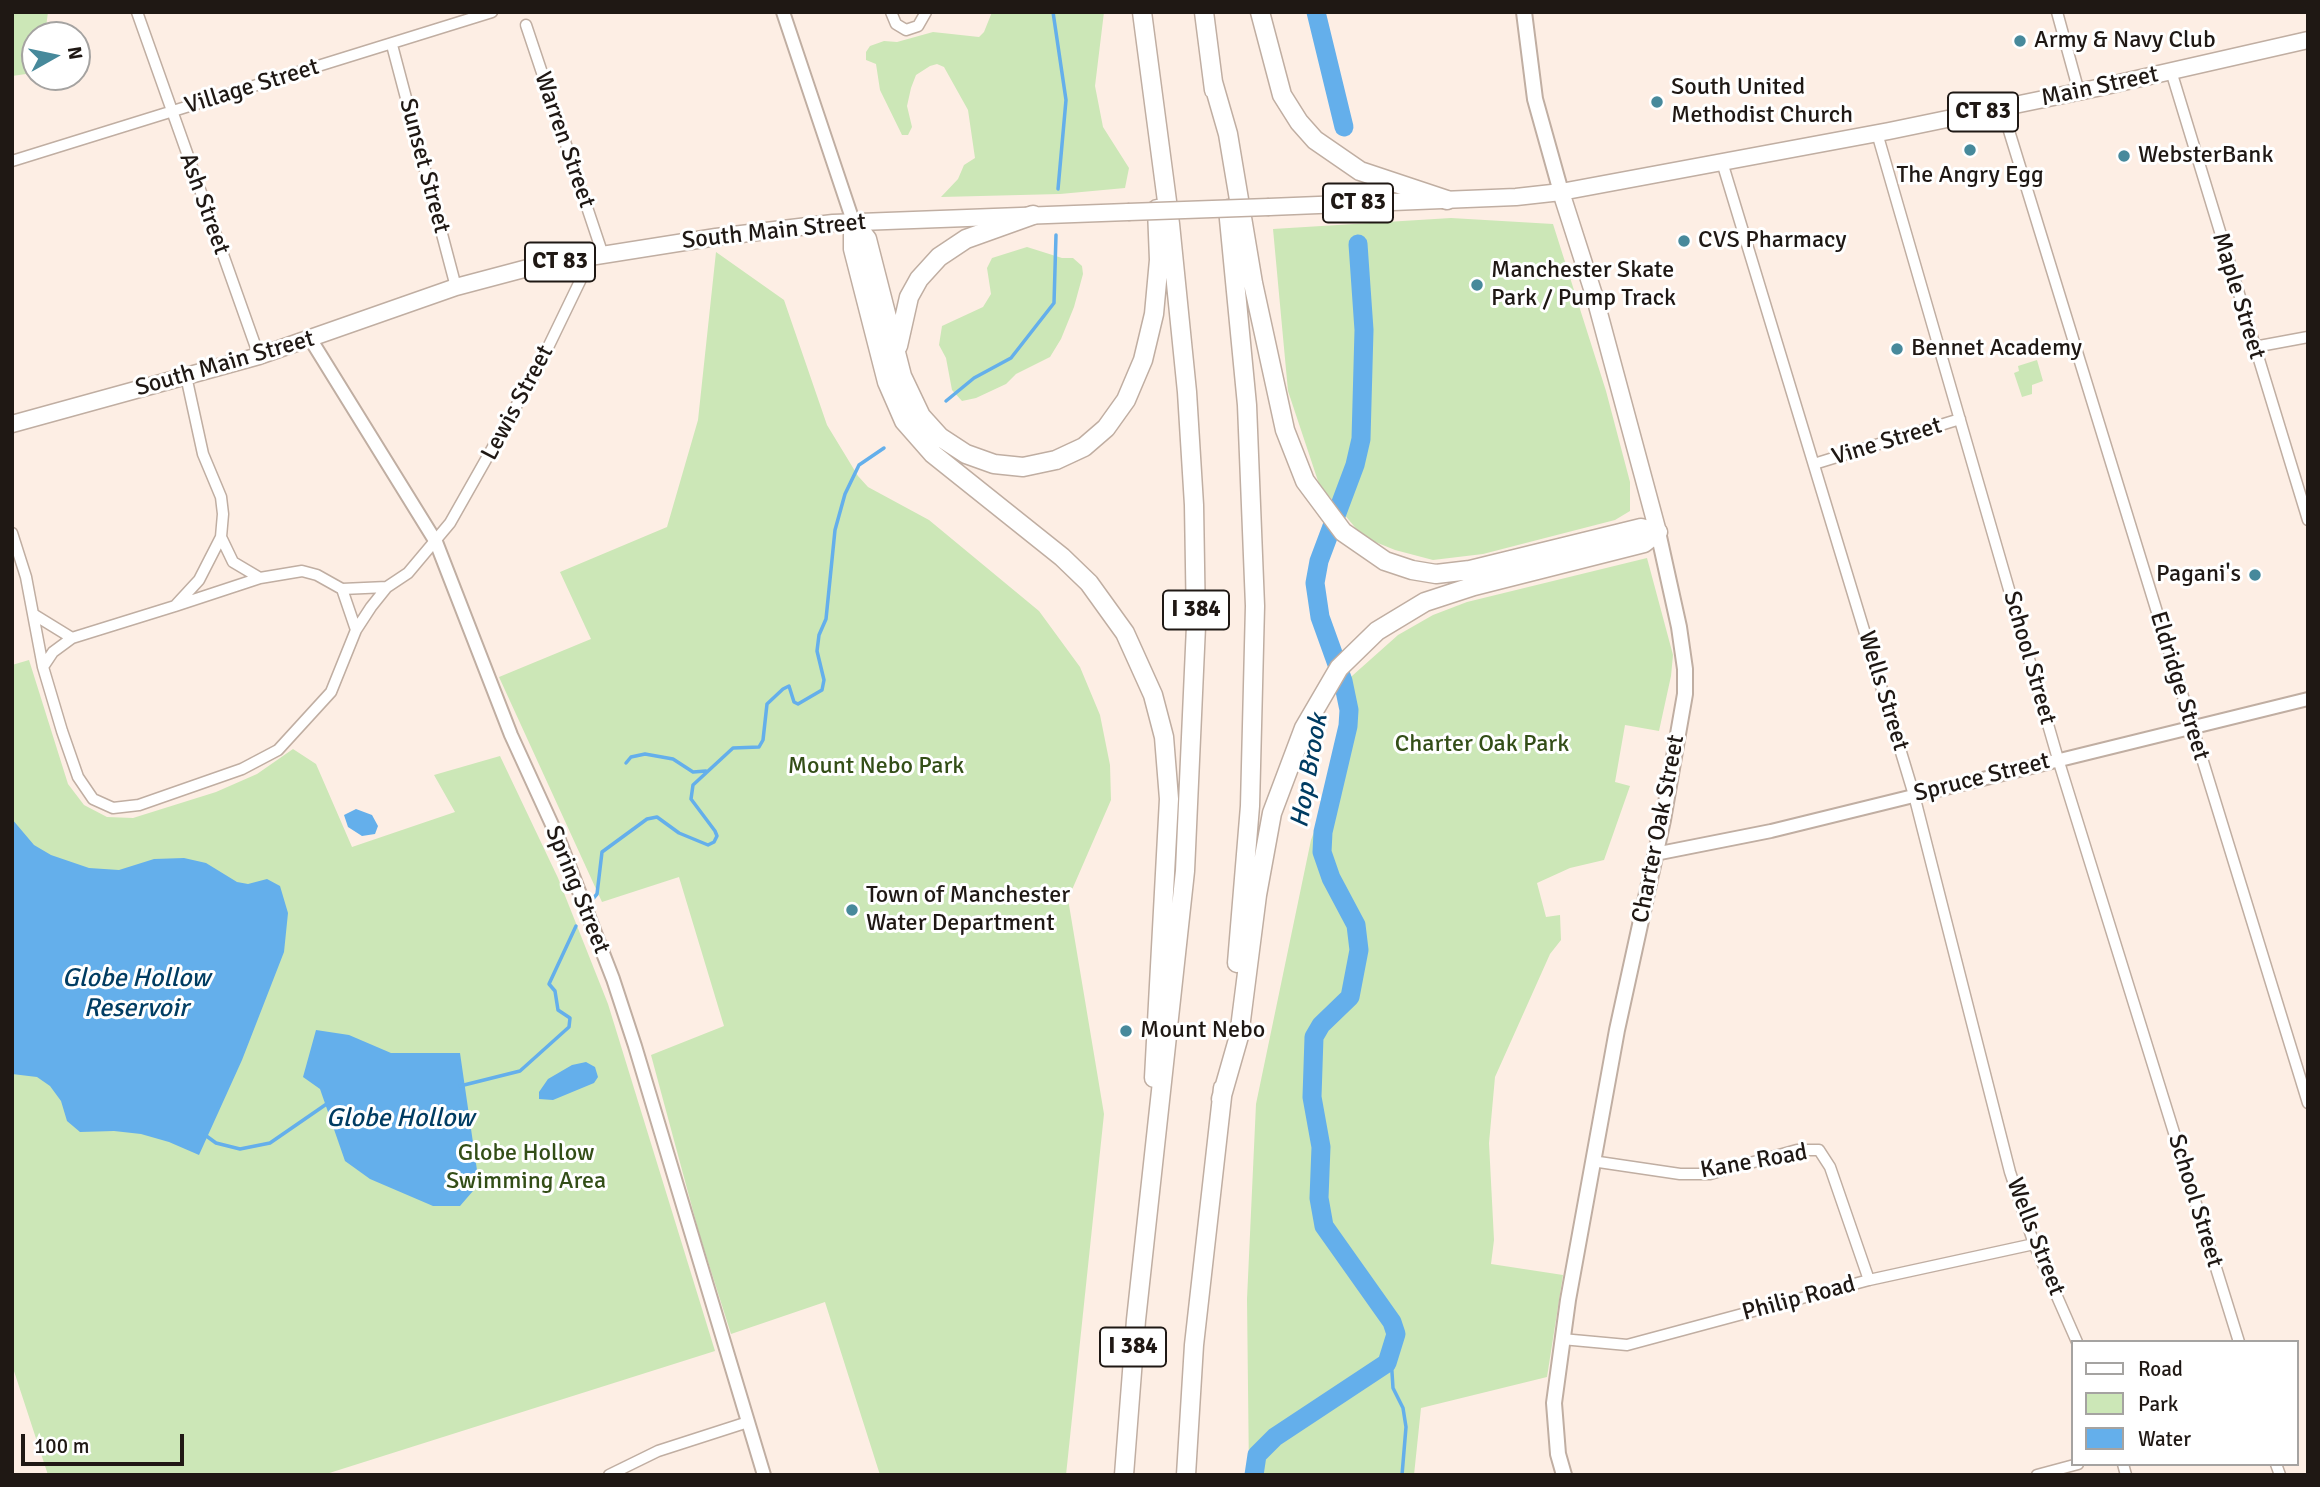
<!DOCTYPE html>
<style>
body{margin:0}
#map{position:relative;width:2320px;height:1487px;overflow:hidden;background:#fdeee4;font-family:Signika,sans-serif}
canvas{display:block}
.frame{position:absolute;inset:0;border:14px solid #1f1814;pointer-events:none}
.legend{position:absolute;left:2071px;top:1340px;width:228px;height:126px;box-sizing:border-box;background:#fff;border:2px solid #a5a3a1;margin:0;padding:9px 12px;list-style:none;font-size:21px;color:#1f1814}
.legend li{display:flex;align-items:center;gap:14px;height:35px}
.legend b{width:35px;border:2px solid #a5a3a1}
.north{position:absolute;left:21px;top:21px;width:70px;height:70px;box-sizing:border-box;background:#fff;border:2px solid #a5a3a1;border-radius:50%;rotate:81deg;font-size:19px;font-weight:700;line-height:28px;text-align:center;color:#1f1814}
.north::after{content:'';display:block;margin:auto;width:24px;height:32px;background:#47899b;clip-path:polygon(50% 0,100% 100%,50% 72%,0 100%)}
.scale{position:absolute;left:21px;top:1434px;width:163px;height:32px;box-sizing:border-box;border:4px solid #1f1814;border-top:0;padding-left:9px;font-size:21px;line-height:24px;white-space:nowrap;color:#1f1814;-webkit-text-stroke:5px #fff;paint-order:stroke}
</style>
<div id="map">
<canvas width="2320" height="1487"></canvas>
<div class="frame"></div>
<ul class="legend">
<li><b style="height:9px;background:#fff"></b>Road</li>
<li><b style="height:19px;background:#cce7b7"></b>Park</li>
<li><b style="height:19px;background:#64afeb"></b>Water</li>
</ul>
<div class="north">N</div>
<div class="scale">100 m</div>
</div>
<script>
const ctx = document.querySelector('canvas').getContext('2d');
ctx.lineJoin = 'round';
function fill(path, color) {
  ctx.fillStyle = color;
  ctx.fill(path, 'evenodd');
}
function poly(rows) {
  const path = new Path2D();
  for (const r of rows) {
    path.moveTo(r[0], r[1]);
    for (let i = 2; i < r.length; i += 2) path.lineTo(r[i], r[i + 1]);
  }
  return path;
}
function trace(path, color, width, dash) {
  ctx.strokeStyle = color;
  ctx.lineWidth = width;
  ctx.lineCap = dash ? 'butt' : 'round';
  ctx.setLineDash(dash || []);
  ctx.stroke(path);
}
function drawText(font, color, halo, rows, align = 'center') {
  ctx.font = font + ' Signika,sans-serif';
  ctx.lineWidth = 6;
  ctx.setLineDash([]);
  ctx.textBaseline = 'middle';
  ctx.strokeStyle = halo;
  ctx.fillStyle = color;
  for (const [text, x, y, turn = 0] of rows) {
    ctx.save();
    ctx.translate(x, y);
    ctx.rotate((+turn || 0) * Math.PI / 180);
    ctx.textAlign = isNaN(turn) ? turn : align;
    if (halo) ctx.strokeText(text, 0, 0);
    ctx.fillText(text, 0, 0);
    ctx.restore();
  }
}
const green = poly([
 [12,12,48,12,45,35,35,35,35,77,44,78,33,77,26,74,12,76],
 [992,12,1104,12,1095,86,1103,127,1129,168,1125,188,1060,194,941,197,958,179,964,165,975,158,968,110,944,67,937,64,930,66,916,75,911,88,907,106,912,127,908,135,902,135,880,90,876,64,866,60,866,52,870,46,884,41,897,42,933,32,979,37,984,32],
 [1451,218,1553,224,1606,391,1630,482,1630,511,1615,520,1483,554,1433,560,1395,550,1363,537,1319,484,1288,391,1273,229],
 [1027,247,1062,258,1073,258,1082,266,1083,274,1074,307,1061,339,1050,357,1016,374,1006,384,976,398,962,401,952,390,946,358,939,345,942,326,983,307,991,294,987,268,992,258],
 [716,252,784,300,827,425,858,476,868,487,929,520,1039,611,1080,667,1100,715,1110,765,1111,800,1068,899,1104,1114,1066,1475,880,1475,825,1302,731,1334,699,1233,651,1055,724,1026,679,877,602,902,499,677,591,639,560,572,667,527,698,420],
 [2037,360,2043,381,2032,385,2032,394,2022,397,2014,373,2019,371,2018,366],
 [1647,558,1673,655,1671,676,1659,731,1625,725,1615,782,1630,786,1604,860,1570,868,1537,883,1546,917,1560,915,1561,940,1550,954,1495,1077,1489,1143,1494,1240,1491,1264,1563,1275,1547,1377,1421,1408,1414,1475,1249,1475,1247,1299,1256,1104,1311,840,1329,793,1345,733,1343,684,1398,635,1433,615,1467,602],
 [29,660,68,784,84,805,107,817,133,818,216,792,257,774,293,749,316,764,352,847,455,812,434,775,500,756,558,878,608,1004,715,1351,323,1475,48,1475,12,1365,12,665]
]);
const water = poly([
 [356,809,372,815,378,826,375,834,362,836,348,827,344,815],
 [12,819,34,845,51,855,89,868,119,870,154,859,184,858,206,863,237,882,248,884,267,879,280,886,288,913,284,952,242,1060,199,1155,169,1142,141,1134,114,1131,80,1132,67,1121,61,1101,50,1086,37,1077,12,1074],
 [316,1030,349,1035,391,1053,460,1053,479,1184,460,1206,433,1206,370,1179,345,1161,320,1089,303,1077],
 [586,1062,595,1067,598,1077,594,1083,553,1100,539,1099,539,1092,548,1079,572,1065]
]);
const stream = poly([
 [1053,12,1066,100,1058,189],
 [946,401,974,378,1011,358,1054,303,1056,235],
 [626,763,631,757,645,754,673,759,693,772,706,771],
 [591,901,597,894,602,852,647,819,657,817,679,833,708,845,714,842,717,836,715,831,691,799,693,785,733,748,759,747,763,740,767,704,783,689,789,686,794,702,798,704,822,690,824,680,817,651,819,635,826,619,835,530,845,494,859,465,884,448],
 [460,1086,520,1071,569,1027,570,1018,558,1010,555,991,549,984,576,926],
 [205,1135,216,1143,240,1149,270,1143,328,1103],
 [1391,1357,1393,1388,1403,1408,1406,1427,1402,1475]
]);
const river = poly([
 [1316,12,1344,127],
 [1254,1475,1257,1455,1275,1437,1387,1363,1396,1334,1392,1322,1324,1226,1319,1198,1321,1147,1312,1097,1314,1037,1321,1025,1350,997,1359,950,1356,925,1331,878,1322,852,1323,832,1348,726,1349,710,1343,681,1320,617,1315,583,1319,561,1355,465,1361,439,1364,330,1358,244]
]);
const minor = poly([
 [137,12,259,356],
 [891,12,896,24,906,30,918,26,926,12],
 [2057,12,2079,92],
 [526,25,603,255],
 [392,45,456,287],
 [2171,71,2308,520],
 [2002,108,2308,1103],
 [1877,133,2058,759,2239,1342],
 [12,161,492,12],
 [1722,162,1914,795,2010,1172,2034,1244,2077,1342],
 [2254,347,2308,337],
 [1814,464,1960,419],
 [12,533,26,577,43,667,62,731,78,777,93,799,113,808,139,805,242,769,278,750,331,692,356,630,371,607,387,587,408,573,450,523,540,364,582,277,585,258],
 [221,537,233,562,260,578,302,571,317,575,342,589,387,587],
 [342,589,356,630],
 [175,606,260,578],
 [33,614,72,638,175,606,199,580,221,537,223,514,221,497,203,454,186,376],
 [43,667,53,652,72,638],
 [1592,1161,1680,1174,1710,1174,1797,1150,1819,1150,1830,1167,1869,1280],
 [1562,1339,1627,1345,1869,1280,2034,1244],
 [2123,1464,2126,1475],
 [2276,1464,2280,1475],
 [609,1475,658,1451,748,1422],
 [2037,1475,2078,1464]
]);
const tertiary = poly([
 [783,12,853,221],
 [311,340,436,542,511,735,559,840,613,979,635,1046,764,1475],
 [1655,854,1771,831,2308,699]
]);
const secondary = poly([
 [1524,12,1535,99,1561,192],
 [1564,1475,1558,1454,1554,1403,1568,1300,1617,1030,1663,820,1685,694,1685,669,1679,627,1658,532]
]);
const primary = poly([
 [1561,192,1595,298,1658,532],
 [1269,207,1516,197,1561,192,1889,131,2097,88,2308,40],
 [12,424,259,356,456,287,539,265,716,237,833,223,1128,212]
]);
const motorway = poly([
 [1204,12,1214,90],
 [1260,12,1282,95,1299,122,1315,140,1360,171,1447,200],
 [1213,82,1228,134,1253,283,1285,430,1305,481,1343,532,1385,561,1412,570,1436,574,1470,570,1641,528,1658,532,1644,543,1474,586,1425,602,1377,631,1339,668,1304,728,1272,813,1257,895,1239,1036,1221,1099],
 [1228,209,1247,405,1255,606,1250,806,1237,963],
 [853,221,853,249,887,382,904,421,933,454,1062,557,1089,583,1125,633,1153,695,1164,737,1169,799,1154,1078],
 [853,221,867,239,902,376,921,416,940,437,966,454,994,464,1023,467,1056,460,1084,447,1106,428,1126,400,1143,360,1154,314,1159,260,1157,209],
 [898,346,909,297,919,279,939,257,966,239,1033,215],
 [1124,1475,1136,1320,1185,871,1196,626,1194,505,1187,392,1170,224,1142,12],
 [1186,1475,1194,1345,1223,1088]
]);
const primaryBridge = poly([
 [1128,212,1269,207]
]);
const markers = [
 [2020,41,7,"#47899b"],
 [1657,102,7,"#47899b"],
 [1970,150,7,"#47899b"],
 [2124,156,7,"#47899b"],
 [1684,241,7,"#47899b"],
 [1477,285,7,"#47899b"],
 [1897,349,7,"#47899b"],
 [2255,575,7,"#47899b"],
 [852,910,7,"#47899b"],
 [1126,1031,7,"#47899b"]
];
const shields = [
 [1983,112,70],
 [1358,203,70],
 [560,262,70],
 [1196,610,66],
 [1133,1347,66]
];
const shieldNames = [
 ["CT 83",1983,112],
 ["CT 83",1358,203],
 ["CT 83",560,262],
 ["I 384",1196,610],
 ["I 384",1133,1347]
];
const poiNames = [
 ["Army & Navy Club",2034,41],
 ["South United",1671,88],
 ["Methodist Church",1671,116],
 ["WebsterBank",2138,156],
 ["The Angry Egg",1970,176,"center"],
 ["CVS Pharmacy",1698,241],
 ["Manchester Skate",1491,271],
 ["Park / Pump Track",1491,299],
 ["Bennet Academy",1911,349],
 ["Pagani's",2241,575,"right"],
 ["Town of Manchester",866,896],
 ["Water Department",866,924],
 ["Mount Nebo",1140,1031]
];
const streetNames = [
 ["Village Street",252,87,-17],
 ["Main Street",2100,87,-12],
 ["Warren Street",564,140,71],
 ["Sunset Street",424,166,75],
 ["Ash Street",204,204,70],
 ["South Main Street",774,232,-6],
 ["Maple Street",2238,296,73],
 ["South Main Street",225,364,-16],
 ["Lewis Street",518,403,-62],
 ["Vine Street",1887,442,-17],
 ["School Street",2029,658,74],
 ["Eldridge Street",2179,686,73],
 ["Wells Street",1883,691,73],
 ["Spruce Street",1982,778,-14],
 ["Charter Oak Street",1659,829,-79],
 ["Spring Street",577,890,68],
 ["Kane Road",1754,1162,-10],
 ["School Street",2195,1201,73],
 ["Wells Street",2035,1237,69],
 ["Philip Road",1799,1299,-15]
];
const parkNames = [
 ["Charter Oak Park",1482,745],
 ["Mount Nebo Park",876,767],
 ["Globe Hollow",526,1154],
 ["Swimming Area",526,1182]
];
const waterNames = [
 ["Hop Brook",1310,771,-80],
 ["Globe Hollow",136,979],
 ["Reservoir",136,1009],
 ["Globe Hollow",400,1119]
];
fill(green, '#cce7b7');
fill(water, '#64afeb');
trace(stream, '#64afeb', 3.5);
trace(river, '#64afeb', 19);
trace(minor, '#c0aea2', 13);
trace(tertiary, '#c0aea2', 16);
trace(secondary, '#c0aea2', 18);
trace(primary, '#c0aea2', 19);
trace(motorway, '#c0aea2', 21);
trace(minor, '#fff', 10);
trace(tertiary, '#fff', 12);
trace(secondary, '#fff', 14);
trace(primary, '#fff', 16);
trace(motorway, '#fff', 18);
trace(primaryBridge, '#c0aea2', 19, []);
trace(primaryBridge, '#fff', 16);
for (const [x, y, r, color] of markers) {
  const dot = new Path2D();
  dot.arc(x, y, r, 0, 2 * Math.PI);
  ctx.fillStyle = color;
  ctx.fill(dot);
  trace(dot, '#fff', 2.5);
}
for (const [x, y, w] of shields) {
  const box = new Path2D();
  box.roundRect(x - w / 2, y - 19.5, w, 39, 5);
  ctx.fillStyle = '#fff';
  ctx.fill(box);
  trace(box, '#1f1814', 2);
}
drawText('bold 23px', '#1f1814', null, shieldNames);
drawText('24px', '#1f1814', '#fff', poiNames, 'left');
drawText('24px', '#1f1814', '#fff', streetNames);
drawText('24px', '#334e17', '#fff', parkNames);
drawText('italic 26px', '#003c62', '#fff', waterNames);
</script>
